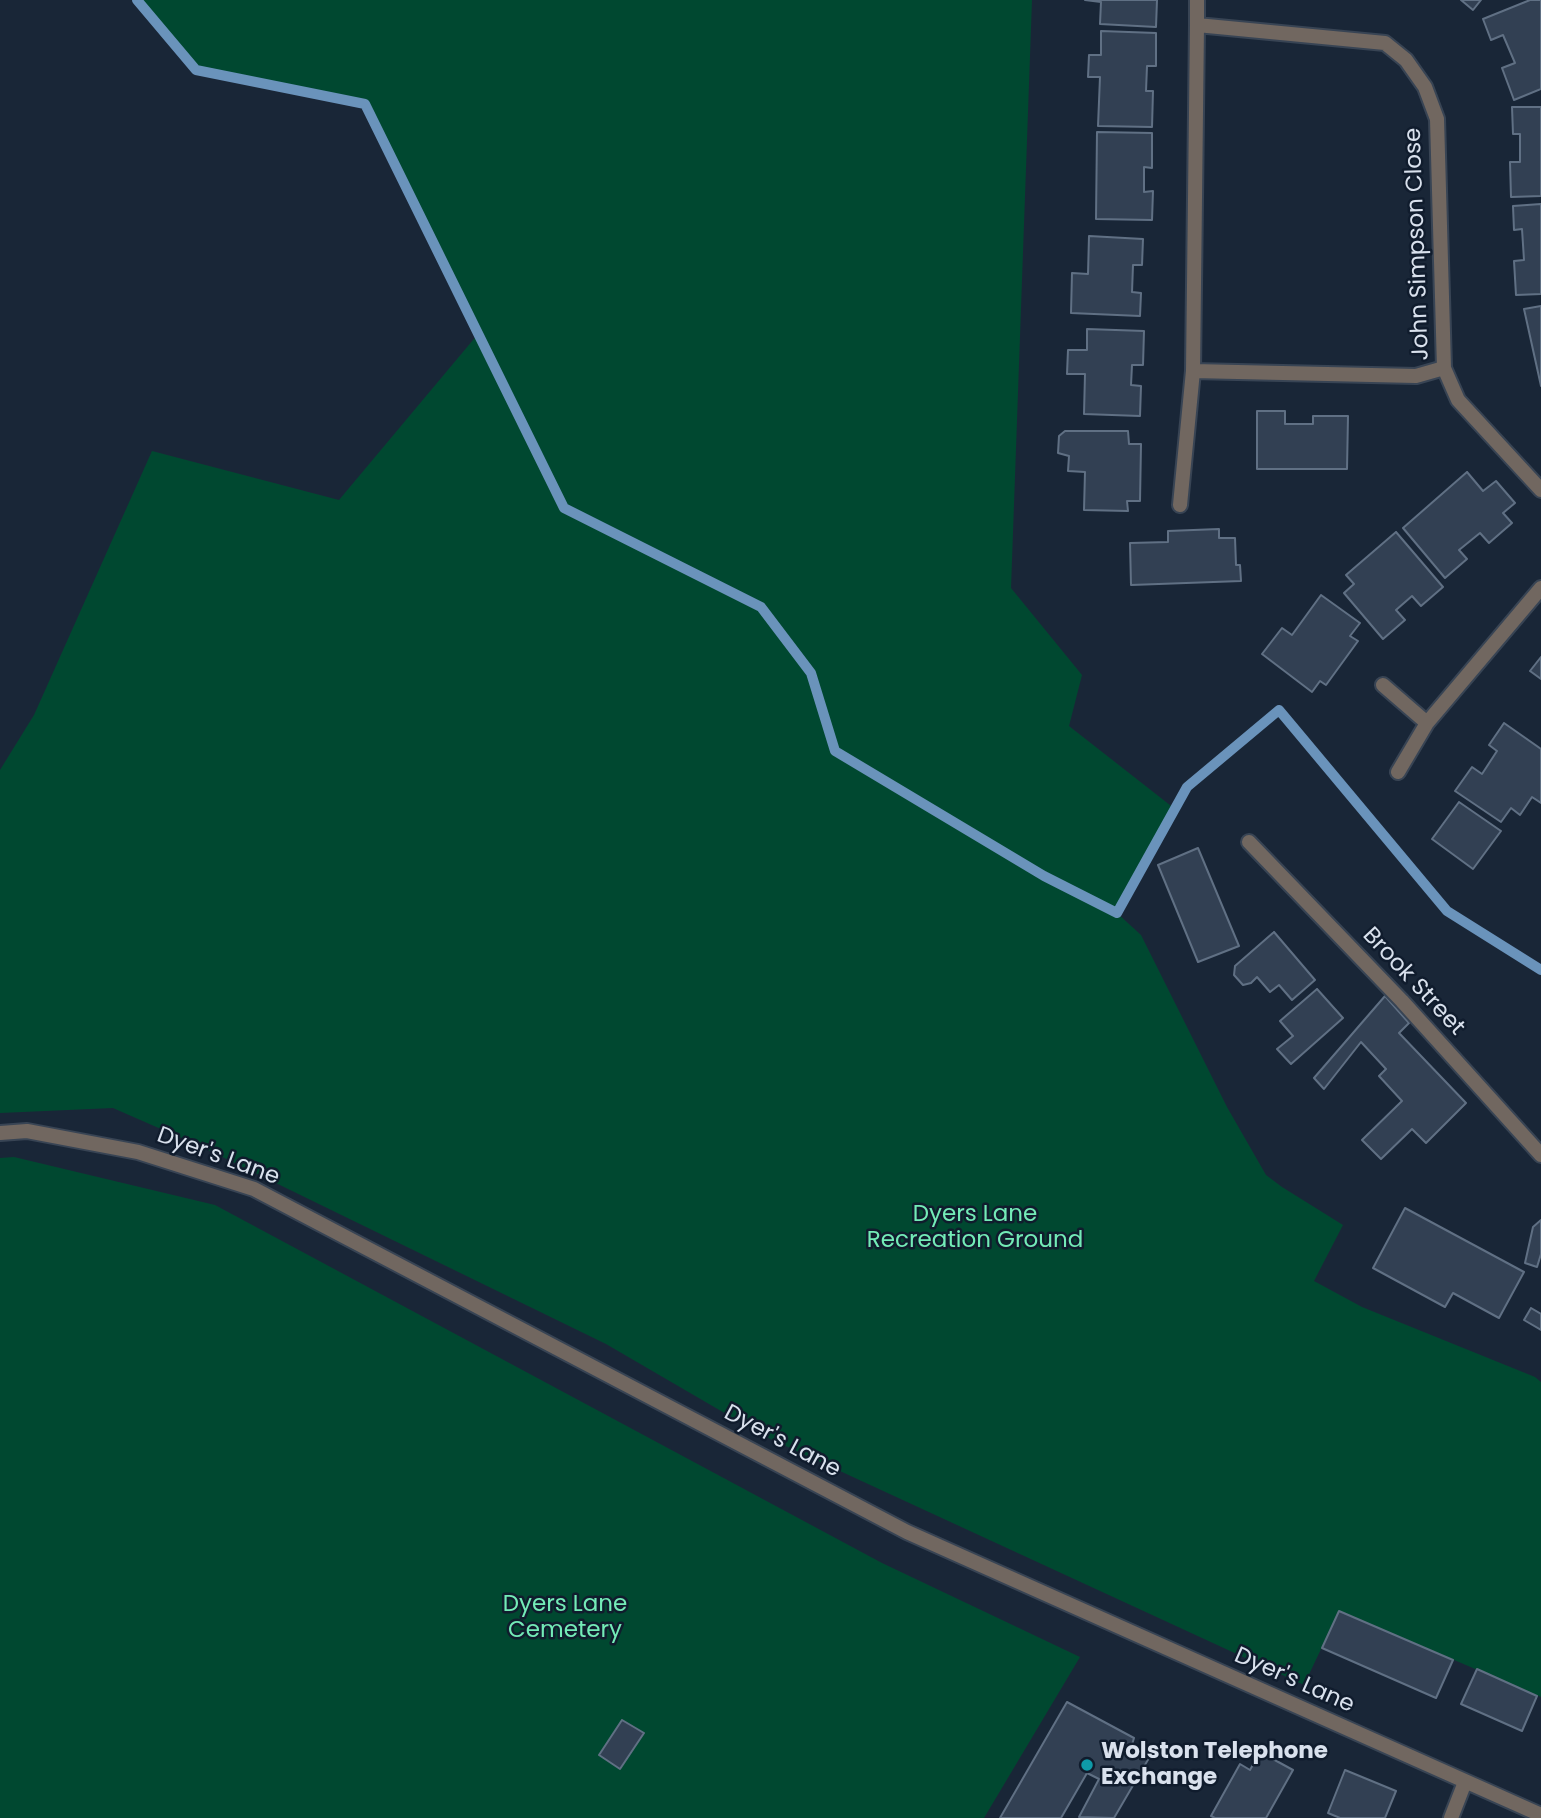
<!DOCTYPE html>
<style>
body{margin:0}
canvas{display:block;background:#192637}
</style>
<canvas width="1541" height="1818"></canvas>
<script>
const ctx = document.querySelector('canvas').getContext('2d');
ctx.lineJoin = 'round';
function fill(path, color) {
  ctx.fillStyle = color;
  ctx.fill(path, 'evenodd');
}
function poly(rows) {
  const path = new Path2D();
  for (const r of rows) {
    path.moveTo(r[0], r[1]);
    for (let i = 2; i < r.length; i += 2) path.lineTo(r[i], r[i + 1]);
  }
  return path;
}
function trace(path, color, width, dash) {
  ctx.strokeStyle = color;
  ctx.lineWidth = width;
  ctx.lineCap = dash ? 'butt' : 'round';
  ctx.setLineDash(dash || []);
  ctx.stroke(path);
}
function drawText(font, color, halo, rows, align = 'center') {
  ctx.font = font + ' Poppins,sans-serif';
  ctx.lineWidth = 5;
  ctx.setLineDash([]);
  ctx.textBaseline = 'middle';
  ctx.strokeStyle = halo;
  ctx.fillStyle = color;
  for (const [text, x, y, turn = 0] of rows) {
    ctx.save();
    ctx.translate(x, y);
    ctx.rotate((+turn || 0) * Math.PI / 180);
    ctx.textAlign = isNaN(turn) ? turn : align;
    if (halo) ctx.strokeText(text, 0, 0);
    ctx.fillText(text, 0, 0);
    ctx.restore();
  }
}
const green = poly([
 [137,0,1032,0,1011,588,1082,675,1069,726,1175,809,1117,913,1141,935,1227,1107,1266,1175,1282,1187,1343,1225,1314,1281,1362,1307,1535,1377,1541,1382,1541,1697,1339,1611,1304,1685,764,1436,606,1344,202,1147,113,1108,0,1113,0,770,34,715,152,451,339,500,478,334,365,105,196,70],
 [14,1157,215,1205,882,1563,1080,1657,984,1818,0,1818,0,1158]
]);
const stream = poly([
 [137,0,196,70,365,104,564,508,761,607,811,673,835,751,1044,876,1117,913,1187,787,1279,710,1447,911,1541,970]
]);
const building = poly([
 [1085,0,1157,0,1156,27,1100,24,1101,2,1085,0],
 [1461,0,1481,0,1473,10,1461,0],
 [1530,0,1541,0,1541,89,1514,100,1502,68,1515,63,1503,35,1491,40,1483,19,1530,0],
 [1101,31,1156,33,1156,66,1147,66,1146,91,1153,91,1152,127,1098,126,1100,77,1088,77,1089,55,1101,55,1101,31],
 [1512,107,1541,107,1541,196,1511,197,1510,162,1520,162,1520,134,1513,134,1512,107],
 [1097,132,1152,133,1152,168,1144,167,1144,192,1153,191,1152,220,1096,219,1097,132],
 [1541,204,1541,294,1516,295,1514,261,1524,260,1522,229,1514,230,1513,206,1541,204],
 [1089,236,1143,239,1142,265,1133,265,1132,292,1141,293,1140,316,1071,313,1072,273,1088,274,1089,236],
 [1541,306,1541,386,1524,309,1541,306],
 [1087,329,1144,331,1143,365,1132,365,1131,385,1141,386,1140,416,1084,414,1085,374,1067,374,1068,350,1087,350,1087,329],
 [1257,411,1285,411,1285,424,1313,424,1313,416,1348,416,1347,469,1257,469,1257,411],
 [1065,431,1128,431,1129,444,1141,444,1140,501,1127,501,1128,511,1084,510,1085,472,1068,471,1069,456,1058,453,1059,436,1065,431],
 [1467,472,1483,491,1496,481,1515,503,1503,513,1512,523,1489,543,1480,533,1459,550,1467,559,1445,578,1403,528,1467,472],
 [1219,529,1219,538,1235,538,1236,565,1240,565,1241,581,1131,585,1130,543,1168,542,1168,531,1219,529],
 [1396,532,1443,587,1421,606,1412,596,1396,610,1405,620,1383,639,1344,593,1354,584,1346,575,1396,532],
 [1321,595,1360,623,1350,636,1358,641,1326,685,1320,681,1312,692,1262,654,1282,628,1292,635,1321,595],
 [1541,657,1541,679,1530,671,1541,657],
 [1504,723,1541,749,1541,803,1532,797,1520,815,1511,808,1501,822,1455,791,1472,767,1482,774,1497,751,1489,745,1504,723],
 [1459,802,1501,831,1473,869,1432,839,1459,802],
 [1198,848,1239,946,1198,962,1158,865,1198,848],
 [1274,932,1315,980,1292,1000,1279,985,1270,992,1257,977,1251,983,1243,985,1234,975,1235,966,1274,932],
 [1317,989,1343,1018,1291,1064,1277,1049,1293,1036,1280,1021,1317,989],
 [1385,996,1409,1023,1399,1033,1466,1103,1426,1143,1412,1129,1381,1159,1362,1140,1402,1101,1379,1076,1386,1069,1361,1042,1324,1089,1314,1078,1385,996],
 [1405,1208,1524,1272,1499,1318,1453,1293,1445,1307,1373,1268,1405,1208],
 [1541,1220,1541,1254,1537,1267,1525,1263,1533,1227,1541,1220],
 [1531,1308,1541,1314,1541,1330,1524,1320,1531,1308],
 [1339,1611,1453,1660,1436,1698,1322,1648,1339,1611],
 [1477,1669,1537,1696,1522,1731,1461,1704,1477,1669],
 [1067,1702,1134,1738,1131,1748,1149,1758,1114,1818,1079,1817,1099,1779,1087,1773,1061,1818,1000,1818,1067,1702],
 [622,1720,644,1733,620,1769,599,1755,622,1720],
 [1260,1752,1293,1770,1266,1818,1215,1818,1211,1816,1240,1764,1250,1770,1260,1752],
 [1345,1770,1396,1791,1385,1818,1340,1818,1328,1813,1345,1770]
]);
const street = poly([
 [1197,0,1197,25,1385,43,1406,60,1425,87,1437,119,1444,368,1458,400,1541,490],
 [1193,371,1416,376,1444,368],
 [1180,505,1193,371,1197,25],
 [1383,685,1427,723],
 [1398,772,1427,723,1541,588],
 [1249,842,1402,1001,1541,1155],
 [0,1133,27,1131,138,1152,254,1189,907,1532,1541,1815],
 [1451,1818,1465,1782]
]);
const markers = [
 [1087,1765,7,"#0f9aa8"]
];
const streetNames = [
 ["John Simpson Close",1418,244,-92],
 ["Brook Street",1413,982,47],
 ["Dyer's Lane",218,1157,20],
 ["Dyer's Lane",782,1442,28],
 ["Dyer's Lane",1294,1681,24]
];
const parkNames = [
 ["Dyers Lane",975,1215],
 ["Recreation Ground",975,1241],
 ["Dyers Lane",565,1605],
 ["Cemetery",565,1631]
];
const poiNames = [
 ["Wolston Telephone",1101,1752],
 ["Exchange",1101,1778]
];
fill(green, '#004830');
trace(stream, '#6a93bb', 10);
fill(building, '#324053');
trace(building, '#607084', 2);
trace(street, '#384454', 18);
trace(street, '#716760', 14);
for (const [x, y, r, color] of markers) {
  const dot = new Path2D();
  dot.arc(x, y, r, 0, 2 * Math.PI);
  ctx.fillStyle = color;
  ctx.fill(dot);
  trace(dot, '#101c2d', 2.5);
}
drawText('23px', '#d9e1ed', '#101c2d', streetNames);
drawText('23px', '#73ebb7', '#101c2d', parkNames);
drawText('bold 23px', '#d9e1ed', '#101c2d', poiNames, 'left');
</script>
